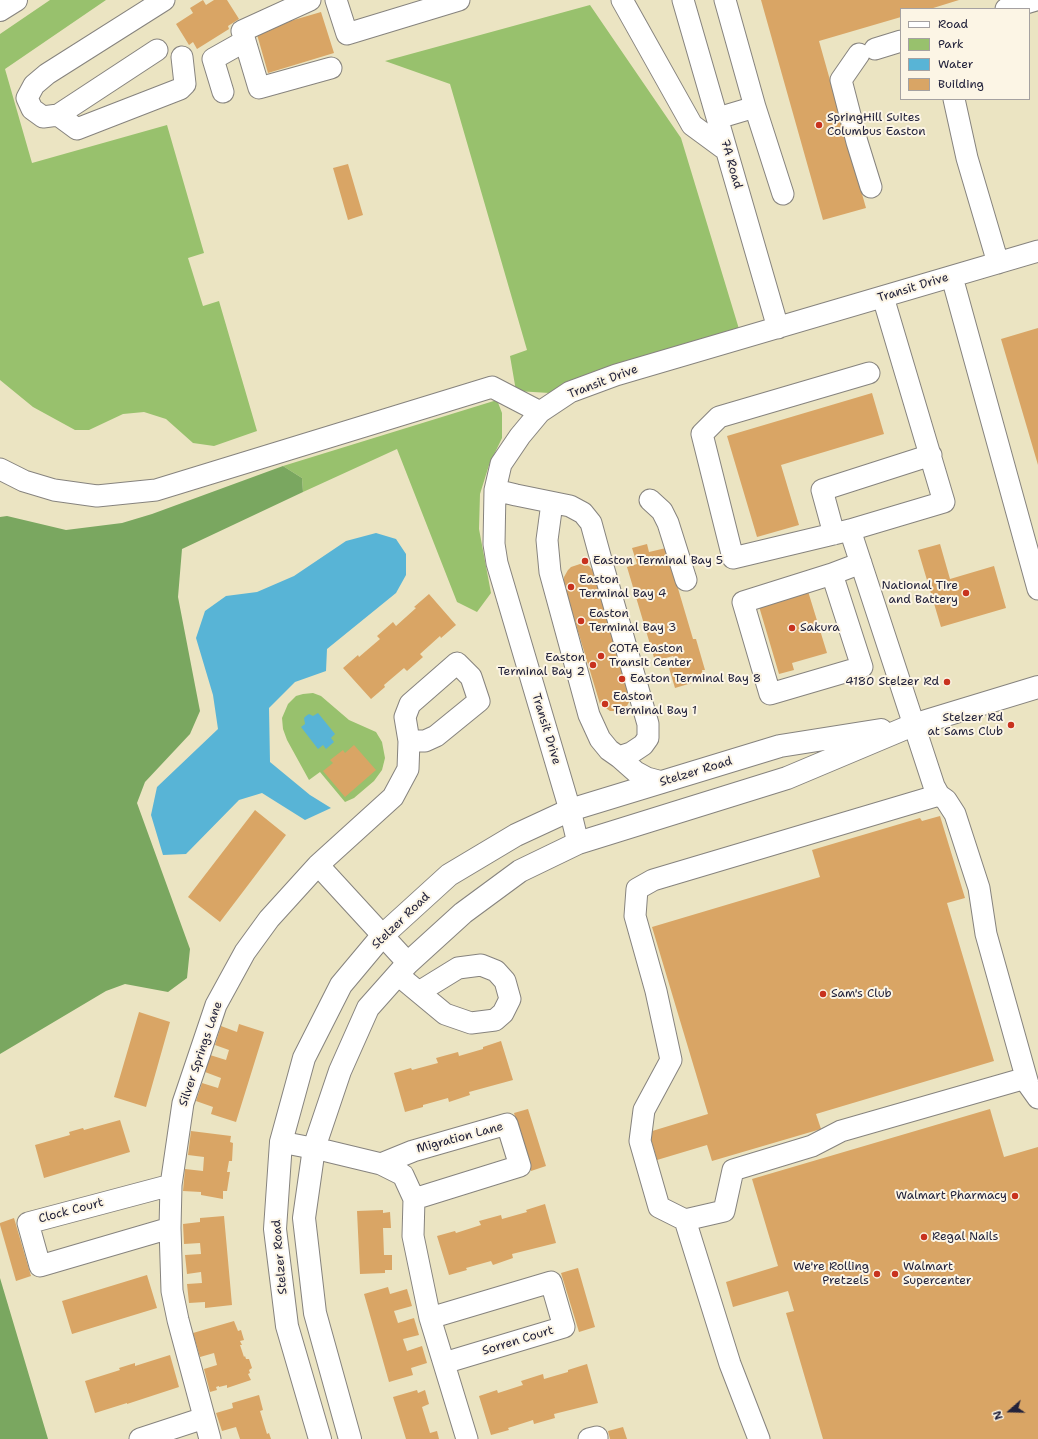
<!DOCTYPE html>
<style>
body{margin:0}
#map{position:relative;width:1038px;height:1439px;overflow:hidden;background:#ebe4c2;font-family:"Shantell Sans",sans-serif}
canvas{display:block}
.legend{position:absolute;left:900px;top:8px;width:130px;height:92px;box-sizing:border-box;background:#fcf5e5;border:1px solid #a5a1a1;margin:0;padding:5px 7px;list-style:none;font-size:12px;color:#22223b}
.legend li{display:flex;align-items:center;gap:8px;height:20px}
.legend b{width:20px;border:1px solid #a5a1a1}
.north{position:absolute;left:990px;top:1391px;width:40px;height:40px;-webkit-text-stroke:3px #fcf5e5;paint-order:stroke;rotate:250deg;font-size:11px;font-weight:700;line-height:16px;text-align:center;color:#22223b}
.north::after{content:'';display:block;margin:auto;width:14px;height:18px;background:#22223b;clip-path:polygon(50% 0,100% 100%,50% 72%,0 100%)}
</style>
<div id="map">
<canvas width="1038" height="1439"></canvas>
<ul class="legend">
<li><b style="height:5px;background:#fff"></b>Road</li>
<li><b style="height:11px;background:#98c16d"></b>Park</li>
<li><b style="height:11px;background:#58b4d6"></b>Water</li>
<li><b style="height:11px;background:#d9a565"></b>Building</li>
</ul>
<div class="north">N</div>
</div>
<script>
const ctx = document.querySelector('canvas').getContext('2d');
ctx.lineJoin = 'round';
function fill(path, color) {
  ctx.fillStyle = color;
  ctx.fill(path, 'evenodd');
}
function poly(rows) {
  const path = new Path2D();
  for (const r of rows) {
    path.moveTo(r[0], r[1]);
    for (let i = 2; i < r.length; i += 2) path.lineTo(r[i], r[i + 1]);
  }
  return path;
}
function trace(path, color, width, dash) {
  ctx.strokeStyle = color;
  ctx.lineWidth = width;
  ctx.lineCap = dash ? 'butt' : 'round';
  ctx.setLineDash(dash || []);
  ctx.stroke(path);
}
function drawText(font, color, halo, rows, align = 'center') {
  ctx.font = font + ' "Shantell Sans",sans-serif';
  ctx.lineWidth = 4;
  ctx.setLineDash([]);
  ctx.textBaseline = 'middle';
  ctx.strokeStyle = halo;
  ctx.fillStyle = color;
  for (const [text, x, y, turn = 0] of rows) {
    ctx.save();
    ctx.translate(x, y);
    ctx.rotate((+turn || 0) * Math.PI / 180);
    ctx.textAlign = isNaN(turn) ? turn : align;
    if (halo) ctx.strokeText(text, 0, 0);
    ctx.fillText(text, 0, 0);
    ctx.restore();
  }
}
const green = poly([
 [50,0,106,0,5,69,32,163,167,125,204,253,188,258,203,306,219,301,257,431,214,446,193,443,166,419,144,412,123,414,89,430,75,430,33,407,0,380,0,34],
 [590,5,681,138,739,329,550,393,516,391,510,356,527,350,450,84,385,61],
 [497,400,502,413,502,438,489,465,480,494,479,529,491,593,477,612,457,602,397,449,303,492,302,478,283,466],
 [313,693,321,696,349,720,376,732,382,742,385,758,382,770,374,781,354,798,345,802,320,772,309,780,287,740,283,729,282,718,288,704,296,696,303,694]
]);
const forest = poly([
 [283,466,302,478,303,492,182,549,178,597,200,711,190,734,145,782,137,803,190,949,187,978,168,992,125,984,106,991,0,1054,0,517,7,516,66,530,122,523,152,514],
 [0,1278,48,1439,0,1439]
]);
const water = poly([
 [376,533,396,539,406,554,406,575,396,593,327,649,326,671,295,682,269,708,270,762,310,795,331,808,305,820,262,793,239,800,186,854,163,855,151,815,157,787,218,729,213,695,196,638,205,611,226,596,257,592,294,576,346,541],
 [318,713,335,734,331,738,334,742,326,749,323,745,318,749,301,727,305,724,304,718,306,716,309,714,313,716]
]);
const building = poly([
 [203,0,206,5,214,0,227,0,239,19,228,26,229,29,197,49,193,42,189,45,176,24,193,13,190,8],
 [761,0,959,0,930,9,901,9,901,17,819,41,866,208,823,220],
 [321,12,334,53,268,73,256,31],
 [348,164,363,215,348,220,333,168],
 [1038,328,1038,465,1001,339],
 [872,393,884,434,781,465,799,525,757,537,727,436],
 [647,544,649,552,666,548,693,639,696,639,705,670,702,670,703,676,697,675,692,673,695,682,675,688,669,668,680,665,673,656,655,661,627,567,637,564,632,548],
 [940,544,950,579,994,566,1006,608,941,627,918,550],
 [580,564,589,566,595,573,631,698,627,706,619,711,610,711,600,704,564,585,564,577,568,570,571,567],
 [807,588,827,653,792,663,794,670,779,674,758,603],
 [429,594,456,625,441,638,440,636,420,654,423,657,407,671,404,668,384,685,385,687,371,699,343,668,358,655,359,657,380,639,377,636,393,622,396,626,416,608,414,607],
 [354,745,376,770,345,797,323,771,333,763,330,760,343,750,345,753],
 [255,810,286,835,220,922,188,897],
 [940,816,965,898,947,903,994,1061,816,1114,821,1129,712,1161,707,1145,657,1160,649,1132,708,1114,652,927,820,877,812,850,920,818,922,821],
 [139,1012,170,1022,146,1107,114,1097],
 [239,1024,264,1032,236,1122,211,1114,213,1107,196,1101,202,1083,218,1088,221,1078,205,1072,210,1055,226,1060,229,1050,215,1045,221,1026,237,1032],
 [501,1041,513,1080,469,1092,470,1095,449,1102,448,1098,423,1105,423,1107,405,1112,394,1073,411,1068,412,1070,438,1063,436,1058,458,1052,459,1056,483,1049,483,1047],
 [528,1109,546,1166,531,1171,514,1113],
 [990,1109,1004,1157,1038,1147,1038,1439,823,1439,786,1313,794,1311,788,1291,733,1307,726,1282,778,1266,752,1179],
 [120,1120,130,1152,44,1178,35,1145,70,1135,69,1132,83,1128,84,1130],
 [191,1131,231,1136,230,1142,233,1143,232,1161,229,1161,227,1172,230,1172,227,1191,223,1191,223,1199,201,1195,201,1192,183,1191,185,1169,203,1171,204,1157,188,1155],
 [545,1204,556,1243,512,1254,513,1258,493,1265,491,1261,466,1268,467,1270,449,1275,437,1236,455,1231,456,1233,481,1225,479,1221,501,1215,502,1219,527,1212,526,1210],
 [383,1210,383,1213,390,1212,391,1228,383,1228,384,1255,392,1255,392,1270,385,1270,385,1273,360,1274,357,1211],
 [224,1216,232,1305,205,1308,205,1302,189,1303,187,1284,202,1283,201,1272,187,1274,185,1255,201,1254,200,1243,184,1244,183,1224,200,1222,200,1218],
 [14,1218,31,1276,16,1281,0,1225,0,1223],
 [578,1268,595,1327,579,1332,561,1273],
 [147,1275,157,1308,72,1334,62,1301],
 [388,1287,390,1294,407,1289,412,1306,394,1311,398,1323,414,1318,419,1335,403,1339,407,1351,422,1346,427,1363,411,1368,413,1375,389,1382,364,1294],
 [234,1321,238,1331,241,1330,244,1340,240,1341,242,1345,240,1345,244,1357,245,1356,246,1359,249,1359,252,1368,249,1370,250,1373,248,1374,251,1380,227,1388,227,1385,219,1387,219,1386,216,1387,217,1390,210,1392,204,1369,217,1365,214,1353,200,1357,193,1333],
 [170,1355,179,1387,127,1404,127,1403,95,1413,85,1381,120,1370,119,1368,135,1363,135,1366],
 [587,1364,598,1403,554,1414,555,1418,534,1424,533,1420,508,1428,509,1430,491,1435,479,1396,497,1390,498,1393,523,1385,521,1381,543,1374,544,1379,568,1372,568,1370],
 [417,1390,418,1393,425,1390,429,1404,422,1407,430,1433,437,1431,439,1439,406,1439,393,1397],
 [259,1395,263,1410,260,1411,267,1434,269,1433,271,1439,240,1439,236,1427,222,1431,216,1413,233,1408,232,1403],
 [623,1427,627,1439,610,1439,608,1431]
]);
const minor = poly([
 [310,0,242,31,259,88,331,68],
 [336,0,347,34,459,0],
 [622,0,692,125,726,150],
 [683,0,778,328],
 [725,0,755,107],
 [1006,9,1036,0],
 [875,49,901,41],
 [157,50,58,115,43,117,32,109,27,98,34,85,47,74,164,0],
 [859,54,841,80,857,142,871,187],
 [223,92,213,59,245,41],
 [954,99,967,158,998,263],
 [58,115,77,129,180,89,185,84,182,57],
 [718,118,755,107,783,194],
 [952,277,1038,589],
 [869,373,719,417,702,434,733,558,850,530,944,502,883,297],
 [0,469,24,481,54,490,97,496,156,490,492,387,540,412],
 [495,490,516,495,570,506,583,513,591,523,600,556,648,724,648,738,643,745,631,753,619,757],
 [650,500,662,511,668,523,686,580],
 [552,503,547,540,550,572,589,715,600,739,609,750,619,757,636,772,647,778,662,782],
 [850,530,934,786,939,795,946,800,955,814,979,888,986,934,1028,1084,1038,1098],
 [834,534,822,490,931,455],
 [832,574,862,667,770,694,743,602,832,574,861,563],
 [578,843,570,810,497,563,494,544,495,490,501,464,520,436,540,412,570,392,616,375,1038,251],
 [318,865,408,963],
 [398,975,445,1014,471,1023,495,1020,503,1013,510,999,505,981,496,971,481,965,458,968,419,992],
 [281,1142,327,1151,381,1164,403,1175,414,1199,413,1236,430,1318,467,1439],
 [381,1164,413,1151,507,1124,520,1166,414,1199],
 [685,1220,659,1207,640,1141,644,1110,671,1060,656,991,635,916,637,889,653,880,939,795],
 [170,1228,40,1266,28,1223,171,1185],
 [430,1318,551,1282,564,1327,444,1363],
 [140,1439,204,1418],
 [210,1439,178,1320,172,1291,170,1228,171,1185,183,1103,216,1005,245,952,269,919,318,865,393,797,408,769,409,741,405,717,410,704,457,663,471,677,479,701,436,736,425,741,409,741],
 [589,1439,597,1437,597,1439],
 [759,1439,730,1364,685,1220,724,1211,733,1170,812,1146,841,1131,1026,1078]
]);
const major = poly([
 [320,1439,287,1326,275,1229,281,1142,304,1058,341,985,382,936,449,875,516,835,570,810,780,746,881,730],
 [350,1439,315,1313,304,1218,314,1148,340,1071,368,1008,408,963,463,913,520,871,578,843,787,778,913,725,1038,687]
]);
const highway = poly([
 [0,10,16,0]
]);
const markers = [
 [819,125,4,"#c8321e"],
 [585,561,4,"#c8321e"],
 [571,587,4,"#c8321e"],
 [966,593,4,"#c8321e"],
 [581,621,4,"#c8321e"],
 [792,628,4,"#c8321e"],
 [601,656,4,"#c8321e"],
 [593,665,4,"#c8321e"],
 [622,679,4,"#c8321e"],
 [947,682,4,"#c8321e"],
 [605,704,4,"#c8321e"],
 [1011,725,4,"#c8321e"],
 [823,994,4,"#c8321e"],
 [1015,1196,4,"#c8321e"],
 [924,1237,4,"#c8321e"],
 [877,1274,4,"#c8321e"],
 [895,1274,4,"#c8321e"]
];
const poiNames = [
 ["SpringHill Suites",827,118],
 ["Columbus Easton",827,132],
 ["Easton Terminal Bay 5",593,561],
 ["Easton",579,580],
 ["Terminal Bay 4",579,594],
 ["National Tire",958,586,"right"],
 ["and Battery",958,600,"right"],
 ["Easton",589,614],
 ["Terminal Bay 3",589,628],
 ["Sakura",800,628],
 ["COTA Easton",609,649],
 ["Transit Center",609,663],
 ["Easton",585,658,"right"],
 ["Terminal Bay 2",585,672,"right"],
 ["Easton Terminal Bay 8",630,679],
 ["4180 Stelzer Rd",939,682,"right"],
 ["Easton",613,697],
 ["Terminal Bay 1",613,711],
 ["Stelzer Rd",1003,718,"right"],
 ["at Sams Club",1003,732,"right"],
 ["Sam's Club",831,994],
 ["Walmart Pharmacy",1007,1196,"right"],
 ["Regal Nails",932,1237],
 ["We're Rolling",869,1267,"right"],
 ["Pretzels",869,1281,"right"],
 ["Walmart",903,1267],
 ["Supercenter",903,1281]
];
const streetNames = [
 ["7A Road",731,164,74],
 ["Transit Drive",913,288,-17],
 ["Transit Drive",603,382,-21],
 ["Transit Drive",546,729,73],
 ["Stelzer Road",696,772,-17],
 ["Stelzer Road",401,921,-44],
 ["Silver Springs Lane",201,1054,-71],
 ["Migration Lane",460,1138,-15],
 ["Clock Court",71,1211,-15],
 ["Stelzer Road",280,1257,-95],
 ["Sorren Court",518,1341,-17]
];
fill(green, '#98c16d');
fill(forest, '#7aa760');
fill(water, '#58b4d6');
fill(building, '#d9a565');
trace(minor, '#86837e', 23);
trace(major, '#86837e', 24);
trace(highway, '#86837e', 24);
trace(minor, '#fff', 21);
trace(major, '#fff', 22);
trace(highway, '#fff', 22);
for (const [x, y, r, color] of markers) {
  const dot = new Path2D();
  dot.arc(x, y, r, 0, 2 * Math.PI);
  ctx.fillStyle = color;
  ctx.fill(dot);
  trace(dot, '#fcf5e5', 1.5);
}
drawText('12px', '#22223b', '#fcf5e5', poiNames, 'left');
drawText('12px', '#22223b', '#fcf5e5', streetNames);
</script>
